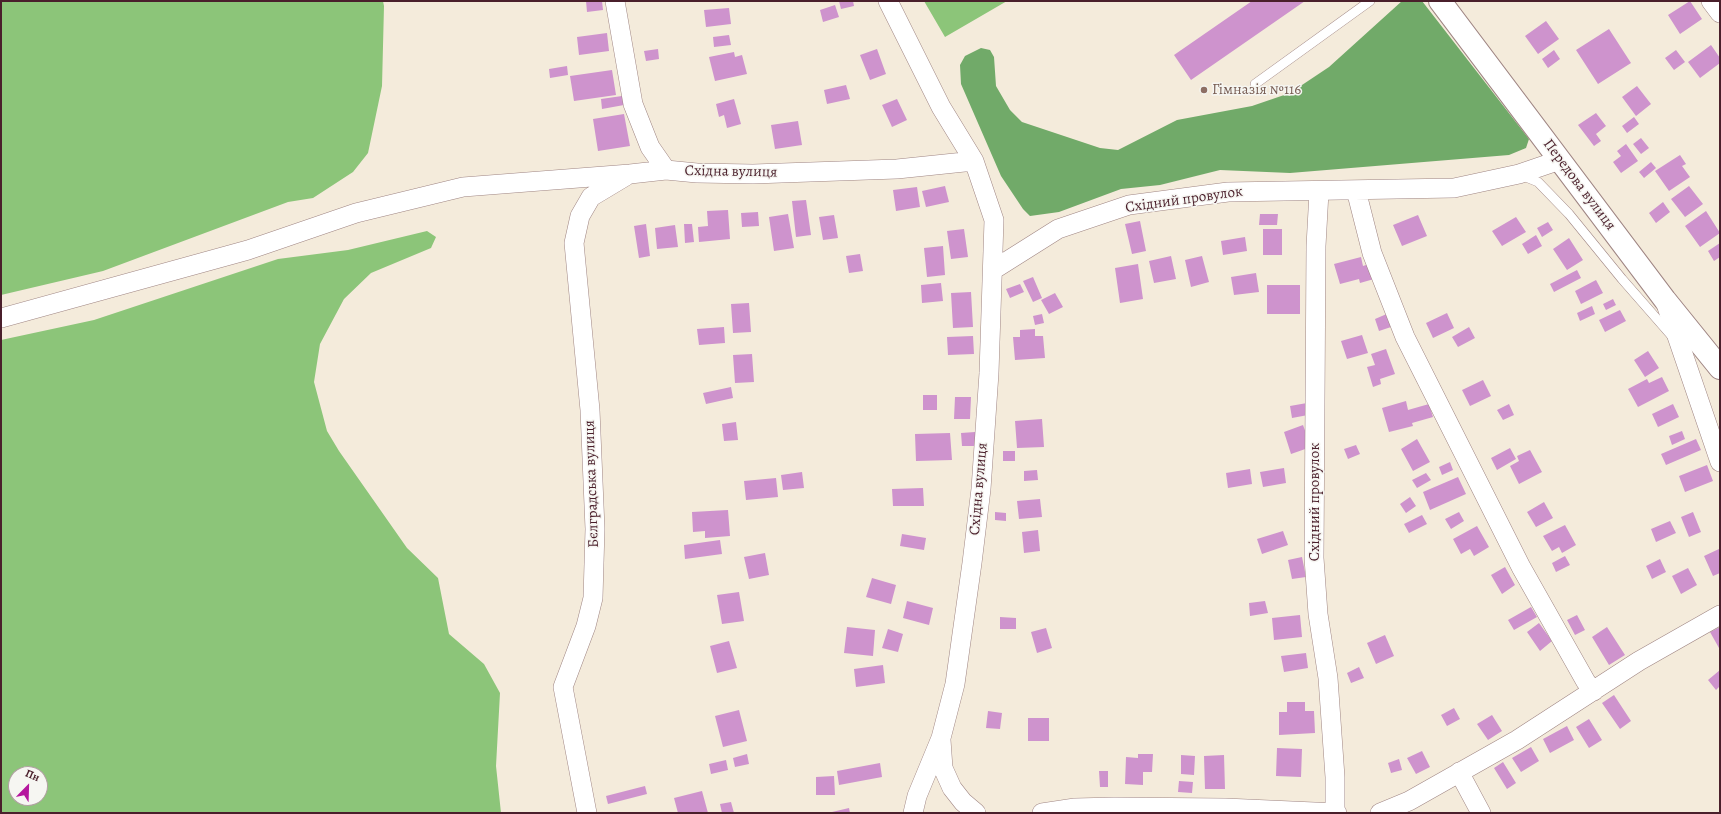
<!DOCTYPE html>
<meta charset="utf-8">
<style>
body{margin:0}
#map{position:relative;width:1721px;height:814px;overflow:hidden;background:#f4ebdb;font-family:Alegreya,serif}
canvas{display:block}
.frame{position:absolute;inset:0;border:2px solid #4a1f2b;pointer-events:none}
.north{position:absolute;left:8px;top:766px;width:40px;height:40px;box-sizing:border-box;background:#f6f6f2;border:1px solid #b1a0a2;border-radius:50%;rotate:23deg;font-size:11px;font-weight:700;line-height:16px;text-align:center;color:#4a1f2b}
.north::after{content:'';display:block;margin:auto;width:14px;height:18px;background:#b5179e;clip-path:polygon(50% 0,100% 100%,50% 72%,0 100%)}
</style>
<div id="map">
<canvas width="1721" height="814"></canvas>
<div class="frame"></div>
<div class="north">Пн</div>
</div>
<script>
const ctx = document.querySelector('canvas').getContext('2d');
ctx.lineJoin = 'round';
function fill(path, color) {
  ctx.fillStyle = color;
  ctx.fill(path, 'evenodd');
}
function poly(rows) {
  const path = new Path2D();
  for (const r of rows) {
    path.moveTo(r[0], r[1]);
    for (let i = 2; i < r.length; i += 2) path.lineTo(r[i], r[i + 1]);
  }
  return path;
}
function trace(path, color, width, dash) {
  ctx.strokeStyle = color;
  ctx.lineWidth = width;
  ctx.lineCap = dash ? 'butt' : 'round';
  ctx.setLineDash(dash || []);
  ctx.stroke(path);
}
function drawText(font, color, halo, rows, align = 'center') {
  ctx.font = font + ' Alegreya,serif';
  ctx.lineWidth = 3;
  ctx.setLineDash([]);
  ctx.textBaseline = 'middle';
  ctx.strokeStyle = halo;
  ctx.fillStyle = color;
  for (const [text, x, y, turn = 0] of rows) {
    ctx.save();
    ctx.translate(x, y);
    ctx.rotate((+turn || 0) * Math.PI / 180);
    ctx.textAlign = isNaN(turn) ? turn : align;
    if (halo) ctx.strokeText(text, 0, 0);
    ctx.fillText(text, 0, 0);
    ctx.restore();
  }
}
const green = poly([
 [1,1,383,1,384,6,382,86,368,153,353,172,313,198,288,202,103,271,1,295],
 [924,1,1007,1,945,37],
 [427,231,436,237,431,248,371,273,344,299,320,344,314,382,327,431,339,451,407,548,438,578,449,634,484,664,500,693,496,766,501,813,1,813,1,340,94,320,278,259,348,250],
 [16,774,40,774,40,798,16,798]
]);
const forest = poly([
 [1402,1,1422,1,1529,139,1526,148,1509,155,1290,173,1220,170,1160,185,1121,189,1059,212,1030,216,1023,209,1001,176,961,84,960,65,965,56,981,48,990,50,994,57,996,86,1010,110,1022,122,1100,148,1118,150,1177,120,1252,106,1290,93,1329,67]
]);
const building = poly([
 [586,1,602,1,603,10,587,12],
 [839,1,853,1,854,6,841,9],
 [1252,1,1305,1,1191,80,1174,55],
 [1690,1,1702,19,1680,34,1668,15],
 [835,5,839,17,823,22,820,10],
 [729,8,731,24,706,27,704,10],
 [1546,21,1559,39,1538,54,1525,36],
 [1609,29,1631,63,1598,84,1576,50],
 [607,33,609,51,579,55,577,37],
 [729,35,731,45,714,47,713,37],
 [1711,45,1720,58,1720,63,1700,78,1688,62],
 [658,49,659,59,646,61,644,51],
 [877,49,886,74,870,80,860,55],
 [1554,50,1560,59,1548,68,1542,59],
 [1676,50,1685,62,1674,70,1665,58],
 [734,52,735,57,742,55,747,74,715,81,709,57],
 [567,66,568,75,550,78,549,69],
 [612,70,616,95,574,101,570,76],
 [846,85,850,99,827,104,824,90],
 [1637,86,1651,104,1636,116,1622,97],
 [622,96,624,105,602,109,601,99],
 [734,99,741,124,727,128,724,115,719,117,716,104],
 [897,99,907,120,892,127,882,105],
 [1596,113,1606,126,1596,134,1601,141,1594,146,1578,125],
 [624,114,630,146,598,151,593,119],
 [1634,117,1639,124,1627,133,1622,126],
 [798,121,802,145,775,149,771,125],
 [1641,138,1649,148,1641,154,1633,144],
 [1626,144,1638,161,1621,173,1613,162,1621,156,1617,151],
 [1680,155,1686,164,1682,166,1690,177,1669,191,1655,171],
 [1651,162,1656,168,1644,178,1639,172],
 [945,186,949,202,926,207,922,191],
 [1689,186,1703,204,1685,217,1671,199],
 [917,187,920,207,896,211,893,190],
 [806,200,811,235,796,237,792,201],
 [1663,202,1670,212,1656,223,1649,213],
 [728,210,730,239,699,242,698,227,708,226,707,211],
 [1706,211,1720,233,1700,247,1685,226],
 [758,212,759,226,742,227,741,213],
 [788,214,794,248,774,251,769,217],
 [1260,214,1278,214,1277,225,1259,225],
 [834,215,838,238,823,240,819,217],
 [1418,215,1427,236,1402,246,1393,225],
 [1516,217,1526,232,1502,246,1492,231],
 [1140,221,1146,251,1132,254,1125,224],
 [1548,222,1553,230,1542,237,1537,228],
 [646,224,650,256,639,258,634,226],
 [684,224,692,224,694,242,685,243],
 [675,225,678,247,657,249,655,228],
 [964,229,968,257,951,259,947,231],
 [1263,229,1282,229,1282,255,1263,255],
 [1536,235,1542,246,1528,254,1522,244],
 [1245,237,1247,251,1223,255,1221,241],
 [1569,238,1583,260,1567,270,1553,249],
 [1720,243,1720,257,1714,261,1708,251],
 [943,246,945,275,927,277,924,248],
 [860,254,863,271,849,273,846,256],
 [1171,256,1176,279,1154,283,1149,261],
 [1202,256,1209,282,1191,287,1185,260],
 [1361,257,1363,266,1369,264,1374,279,1360,283,1359,279,1340,284,1334,264],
 [1138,264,1143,299,1120,303,1115,268],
 [1577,270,1581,278,1554,292,1550,284],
 [1256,273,1259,292,1234,295,1231,277],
 [1033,277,1042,298,1033,302,1023,281],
 [1596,280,1603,293,1581,304,1575,291],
 [941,283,943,301,922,303,921,285],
 [1020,284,1024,292,1010,298,1006,289],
 [1267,285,1300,285,1300,314,1267,314],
 [971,292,973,327,953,328,951,293],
 [1055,293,1063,307,1049,314,1041,300],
 [1613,299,1616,305,1606,310,1603,304],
 [749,303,751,332,733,333,731,304],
 [1592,306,1595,314,1580,321,1577,313],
 [1620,310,1626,321,1605,332,1599,320],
 [1389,313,1394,326,1379,331,1375,319],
 [1447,313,1454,328,1433,338,1426,323],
 [1042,314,1044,323,1035,325,1033,316],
 [724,327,725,343,699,345,697,329],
 [1469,327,1475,338,1458,347,1452,337],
 [1035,329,1035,336,1043,336,1045,358,1015,360,1013,337,1020,337,1020,330],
 [1362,335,1368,353,1347,359,1341,341],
 [973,336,974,354,948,355,947,337],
 [1386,349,1395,374,1380,379,1381,384,1373,387,1367,367,1375,365,1371,354],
 [1648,351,1659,368,1645,377,1634,360],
 [752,354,754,382,735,383,733,355],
 [1662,377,1669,391,1638,407,1628,389,1647,379,1649,383],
 [1483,380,1491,396,1470,406,1462,390],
 [731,387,733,398,706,404,703,393],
 [923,395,937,395,937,410,923,410],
 [955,397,971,397,970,419,954,419],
 [1406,401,1408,410,1429,404,1433,417,1412,423,1413,426,1389,432,1382,408],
 [1307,403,1308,415,1292,418,1290,406],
 [1509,404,1514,415,1503,420,1497,410],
 [1673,404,1679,417,1658,427,1652,414],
 [1042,419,1044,447,1017,448,1015,421],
 [736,422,738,440,724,441,722,424],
 [1303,425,1311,447,1291,454,1284,432],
 [1682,431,1685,439,1672,445,1669,436],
 [975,432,976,446,962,446,961,433],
 [950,433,952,460,916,461,915,434],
 [1417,439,1430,462,1413,471,1401,449],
 [1696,439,1701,450,1666,465,1661,454],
 [1356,445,1360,454,1348,459,1344,449],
 [1510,448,1516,459,1497,470,1491,458],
 [1530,450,1542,472,1519,484,1510,466,1519,461,1517,456],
 [1003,451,1015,451,1015,461,1003,461],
 [1450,462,1453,470,1442,475,1439,467],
 [1707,465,1713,481,1685,492,1679,476],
 [1284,468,1286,483,1263,487,1260,472],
 [1250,469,1252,484,1228,488,1226,473],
 [1037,470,1038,480,1024,481,1024,471],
 [802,472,804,488,783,490,781,475],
 [1426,473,1431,480,1417,488,1412,480],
 [1458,477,1466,494,1430,510,1423,492],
 [776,478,778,497,746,500,744,481],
 [923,488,924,506,893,506,892,489],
 [1410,497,1416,506,1406,513,1400,504],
 [1040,499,1042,517,1019,519,1017,501],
 [1544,502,1553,518,1536,527,1527,512],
 [728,510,730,536,705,538,705,531,693,532,692,512],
 [995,512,1006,513,1006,521,995,520],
 [1459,512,1464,521,1451,529,1445,519],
 [1693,512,1701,532,1689,537,1681,517],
 [1422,515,1427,524,1409,533,1404,524],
 [1670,521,1676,533,1656,542,1651,529],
 [1565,525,1576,545,1562,553,1559,547,1552,551,1543,536],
 [1477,526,1489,547,1474,556,1470,549,1461,554,1453,539],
 [1038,530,1040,551,1024,553,1022,532],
 [1283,531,1288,545,1262,554,1257,539],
 [902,534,926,538,924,550,900,546],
 [720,540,722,554,685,559,684,545],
 [1719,549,1720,552,1720,573,1713,576,1704,556],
 [765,553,769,575,749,579,744,557],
 [1565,556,1570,565,1556,572,1552,563],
 [1302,557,1306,577,1292,579,1288,560],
 [1660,559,1666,572,1652,579,1646,566],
 [1505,567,1515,585,1502,594,1491,575],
 [1688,568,1697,585,1681,594,1672,576],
 [872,578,896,585,891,604,866,597],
 [739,592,744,621,722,624,717,595],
 [907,601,933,608,929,625,903,618],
 [1265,601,1268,613,1250,616,1249,603],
 [1531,607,1537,617,1514,630,1508,620],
 [1300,615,1302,637,1274,640,1272,618],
 [1577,615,1585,630,1575,635,1567,620],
 [1000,617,1016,618,1016,629,1000,629],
 [1539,623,1552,641,1540,651,1527,632],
 [847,627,875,630,873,656,844,653],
 [1607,627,1625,655,1609,665,1592,637],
 [1720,627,1720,647,1719,648,1710,632],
 [1046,628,1052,648,1037,653,1031,632],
 [888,629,903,634,898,652,882,648],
 [1385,635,1394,656,1376,664,1367,643],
 [729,641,737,668,717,673,710,646],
 [1306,653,1308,668,1284,672,1281,656],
 [883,665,885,683,856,687,854,669],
 [1359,667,1364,678,1351,683,1347,673],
 [1720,670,1720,686,1716,690,1708,680],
 [1614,695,1631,721,1620,729,1602,703],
 [1287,702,1305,702,1305,711,1314,711,1315,733,1279,735,1279,712,1287,712],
 [1454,708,1460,719,1447,726,1441,715],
 [739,710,747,741,723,747,715,716],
 [988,711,1002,713,1000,729,986,728],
 [1492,715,1502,731,1488,740,1477,724],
 [1028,718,1049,718,1049,741,1028,741],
 [1589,719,1602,740,1589,748,1576,727],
 [1567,726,1574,740,1550,753,1543,739],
 [1531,747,1539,761,1521,772,1512,758],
 [1277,748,1302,749,1301,777,1276,776],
 [1422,751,1430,767,1416,774,1407,758],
 [747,754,749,764,735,767,733,758],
 [1138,754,1153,754,1152,772,1143,772,1143,785,1125,784,1126,757,1138,758],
 [1181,755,1195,756,1194,775,1181,774],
 [1224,755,1225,789,1205,789,1204,756],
 [1399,759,1402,770,1391,773,1388,763],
 [726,760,728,770,711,774,709,764],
 [1503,762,1516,783,1507,789,1494,768],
 [880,763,882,777,839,785,837,771],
 [1099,771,1108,771,1108,787,1100,787],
 [834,776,835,795,816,795,816,777],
 [1179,781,1193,782,1192,793,1178,792],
 [645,786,647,794,608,804,606,796],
 [702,791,708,813,678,813,674,798],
 [731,802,734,813,722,813,720,804],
 [849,808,850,813,832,813,832,812]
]);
const service = poly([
 [1255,84,1370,1],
 [1521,175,1538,182,1569,214,1622,279,1671,335]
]);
const minor = poly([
 [615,1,633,104,650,147,666,170,697,173,753,174,897,169,974,161],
 [888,1,941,107,974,161,994,220,989,373,981,489,972,563,955,684,941,738,917,796,913,813],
 [1711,1,1720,13],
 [1356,190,1372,253,1405,337,1521,567,1586,682,1594,691],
 [1319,192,1316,246,1314,558,1318,614,1328,678,1335,777,1335,812],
 [993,270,1058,229,1129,205,1228,192,1454,188,1519,174,1560,160],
 [1667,307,1720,462],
 [1,318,248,250,356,213,463,187,630,174,666,170],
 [941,740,943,768,952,788,963,802,976,813],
 [1459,772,1481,813],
 [587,813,563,687,586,626,593,598,595,529,590,410,574,243,580,216,591,197,626,176],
 [1042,813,1075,808,1114,807,1225,808,1337,813],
 [1380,813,1409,801,1517,740,1639,661,1720,615]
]);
const tertiary = poly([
 [1440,1,1665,300,1720,368]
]);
const markers = [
 [1204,90,4,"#8d6e63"]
];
const educationNames = [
 ["Гімназія №116",1212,90]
];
const streetNames = [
 ["Східна вулиця",731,172,1],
 ["Передова вулиця",1579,185,53],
 ["Східний провулок",1184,200,-8],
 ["Бєлградська вулиця",592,484,-92],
 ["Східна вулиця",979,489,-85],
 ["Східний провулок",1315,502,-90]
];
fill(green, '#8cc579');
fill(forest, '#71aa69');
fill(building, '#ce93cd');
trace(service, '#9f8583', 10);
trace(minor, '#9f8583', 20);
trace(tertiary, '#9f8583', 24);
trace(service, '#fff', 9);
trace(minor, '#fff', 19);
trace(tertiary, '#fff', 22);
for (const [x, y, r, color] of markers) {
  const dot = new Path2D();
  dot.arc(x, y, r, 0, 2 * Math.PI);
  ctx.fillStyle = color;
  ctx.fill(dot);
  trace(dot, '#f6f6f2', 1.5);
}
drawText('15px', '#785e54', '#f6f6f2', educationNames, 'left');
drawText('15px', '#4a1f2b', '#f6f6f2', streetNames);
</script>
